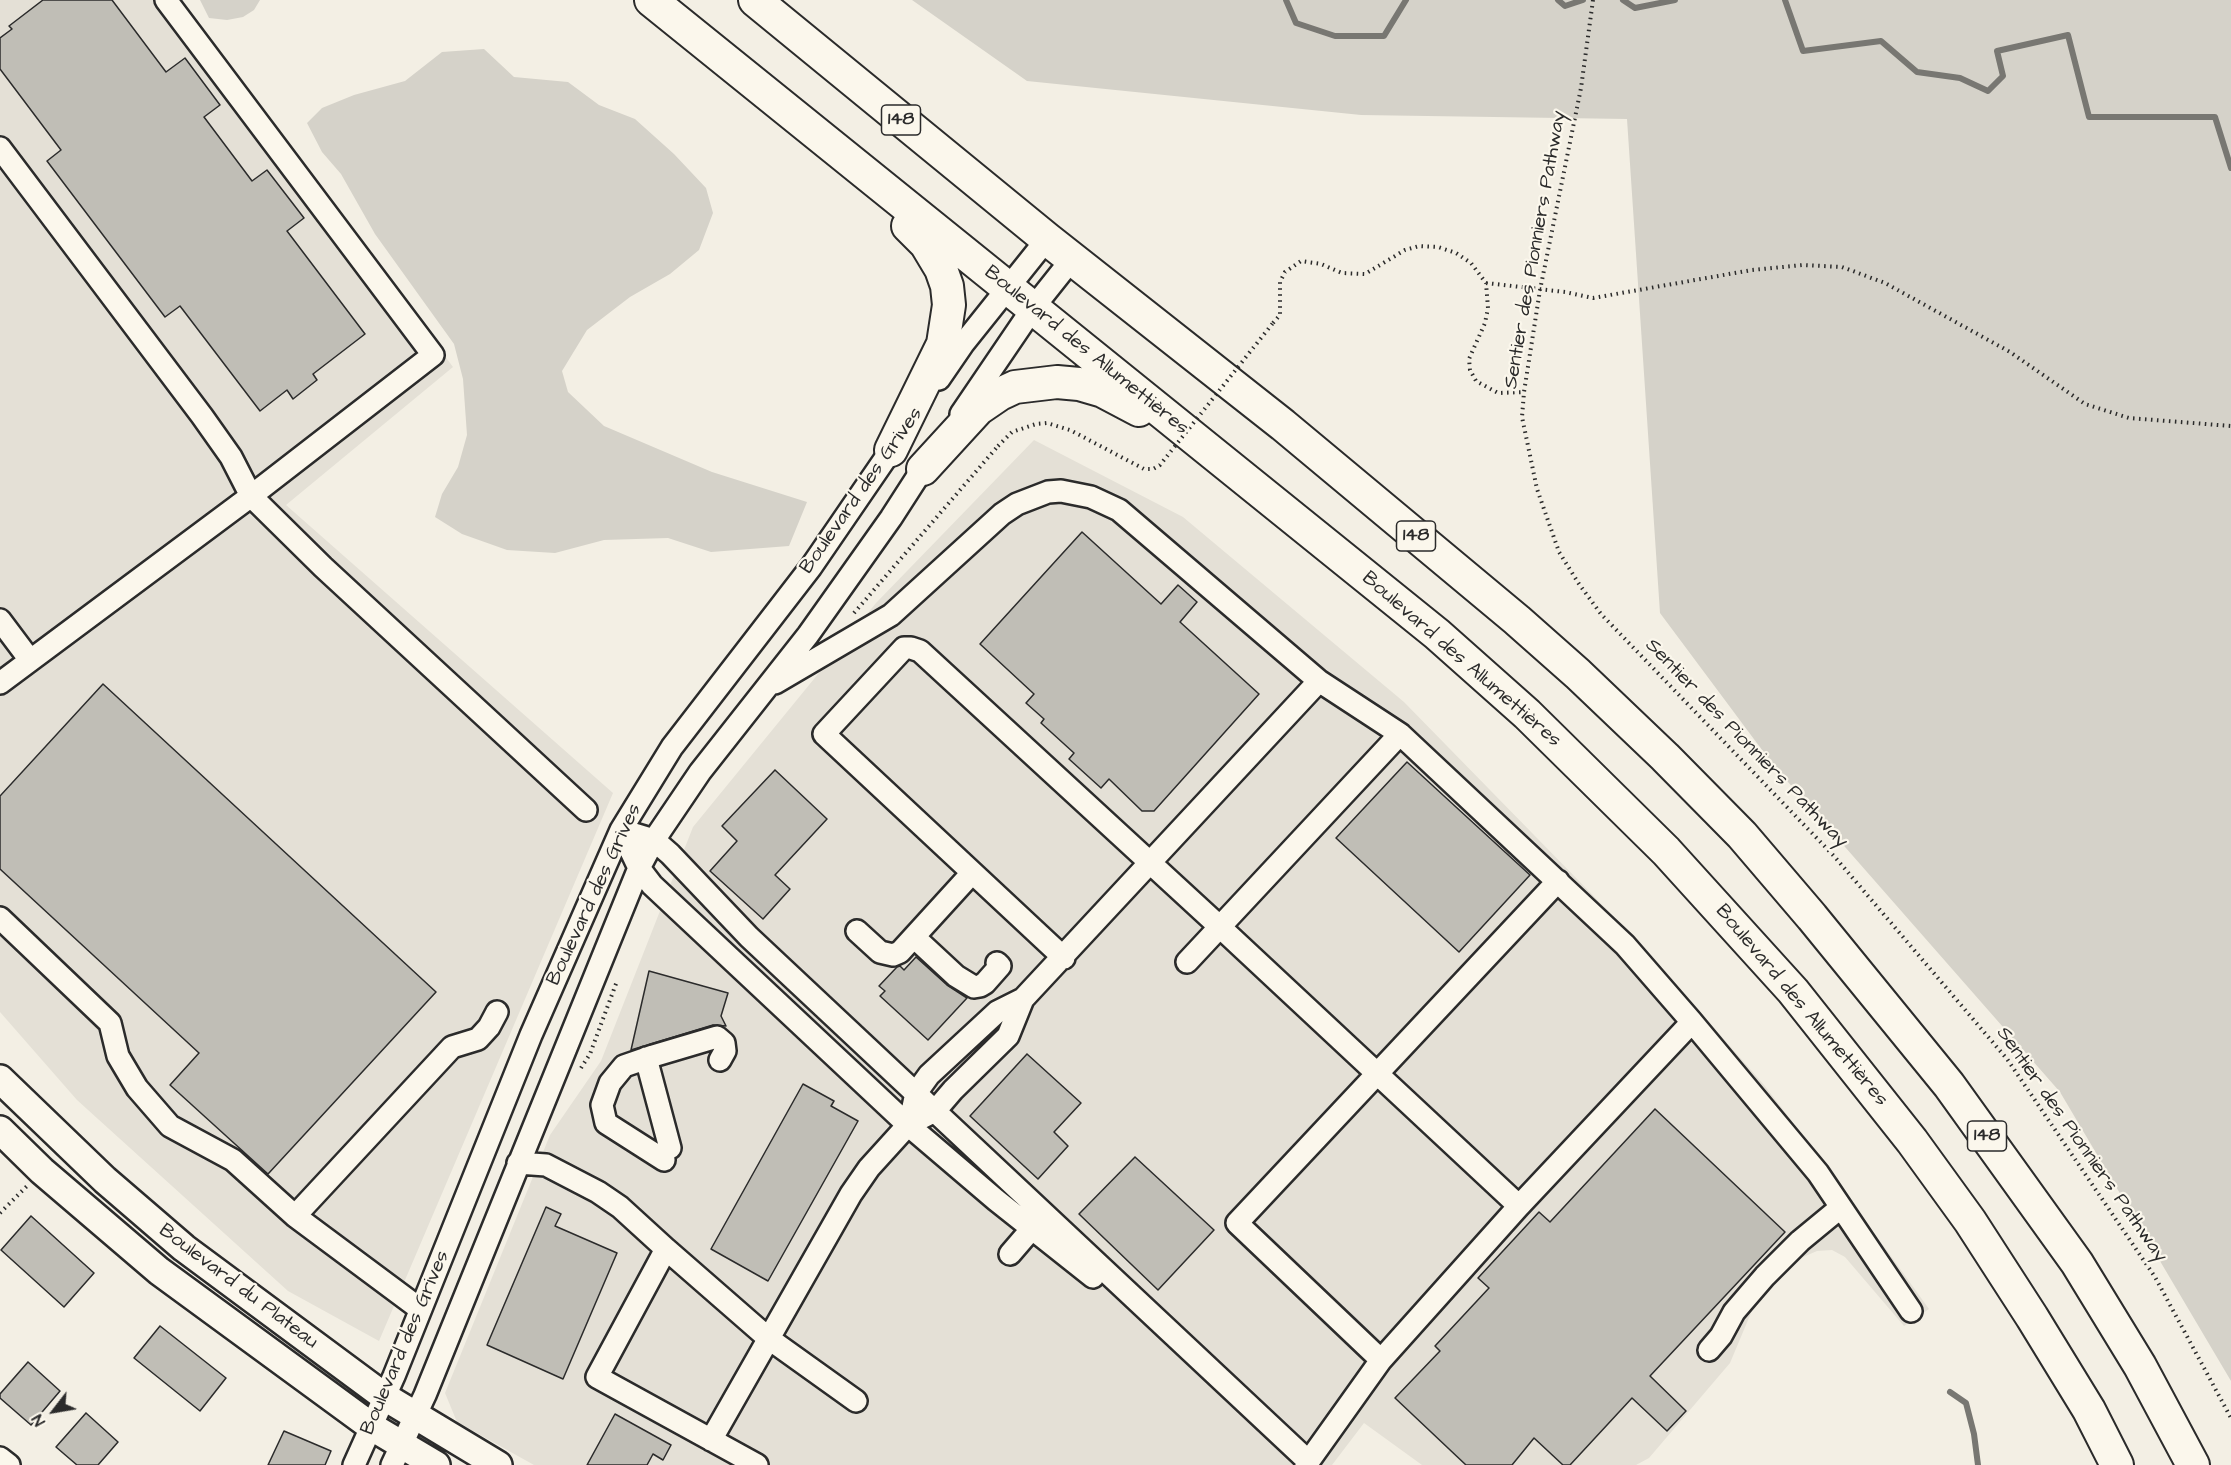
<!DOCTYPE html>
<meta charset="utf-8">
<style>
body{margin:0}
#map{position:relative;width:2231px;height:1465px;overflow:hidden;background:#f3efe4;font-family:"Architects Daughter",sans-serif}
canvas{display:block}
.north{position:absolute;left:24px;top:1381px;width:60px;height:60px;-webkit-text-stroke:4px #fbf7ec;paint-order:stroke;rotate:239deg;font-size:16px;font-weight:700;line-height:24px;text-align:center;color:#2b2b2b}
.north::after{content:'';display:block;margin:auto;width:21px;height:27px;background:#2b2b2b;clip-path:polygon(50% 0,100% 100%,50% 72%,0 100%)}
</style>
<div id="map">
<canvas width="2231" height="1465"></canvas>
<div class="north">N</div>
</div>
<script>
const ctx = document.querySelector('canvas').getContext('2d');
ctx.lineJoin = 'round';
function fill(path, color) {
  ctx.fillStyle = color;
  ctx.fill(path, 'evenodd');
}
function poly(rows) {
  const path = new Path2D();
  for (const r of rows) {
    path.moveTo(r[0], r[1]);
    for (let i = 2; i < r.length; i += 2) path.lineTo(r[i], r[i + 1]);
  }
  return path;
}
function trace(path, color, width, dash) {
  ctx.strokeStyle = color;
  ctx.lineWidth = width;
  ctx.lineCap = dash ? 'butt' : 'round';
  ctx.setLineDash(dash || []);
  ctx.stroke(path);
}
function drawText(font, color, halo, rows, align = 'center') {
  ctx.font = font + ' "Architects Daughter",sans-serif';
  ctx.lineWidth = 4.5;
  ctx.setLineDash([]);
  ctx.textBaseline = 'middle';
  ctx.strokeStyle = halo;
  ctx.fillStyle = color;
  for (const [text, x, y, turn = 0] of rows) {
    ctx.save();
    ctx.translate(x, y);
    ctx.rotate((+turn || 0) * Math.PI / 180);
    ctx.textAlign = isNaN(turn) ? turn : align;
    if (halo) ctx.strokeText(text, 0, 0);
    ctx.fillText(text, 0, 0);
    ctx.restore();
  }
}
const built = poly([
 [0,0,178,0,453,367,286,505,613,793,379,1341,288,1291,77,1100,0,1012],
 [1034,440,1183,517,1404,702,1620,923,1693,1004,1764,1085,1818,1155,1929,1309,1904,1326,1845,1257,1832,1250,1817,1251,1803,1257,1756,1301,1730,1363,1649,1458,1636,1465,1422,1465,1364,1423,1332,1465,534,1465,457,1422,445,1393,550,1135,601,1061,693,827,876,603]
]);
const green = poly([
 [200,0,260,0,254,10,243,17,227,20,209,18],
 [912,0,2231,0,2231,1381,2060,1092,1774,766,1660,613,1627,119,1361,115,1027,81],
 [484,49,514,77,568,82,599,105,635,119,674,154,706,188,713,213,699,250,670,274,630,297,587,330,562,371,568,392,604,426,712,472,807,502,789,546,711,552,668,538,604,540,555,553,507,550,462,534,435,517,442,494,458,467,467,435,463,379,454,344,375,234,341,174,322,152,307,123,322,108,354,95,405,81,442,52]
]);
const stream = poly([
 [1286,0,1296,23,1335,36,1384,36,1406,0],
 [1558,0,1565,6,1583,0],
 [1623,0,1635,8,1675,0],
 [1785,0,1803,51,1881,41,1917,72,1960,78,1988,91,2003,76,1997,51,2068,35,2089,117,2215,117,2231,168],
 [1950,1392,1966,1403,1974,1434,1978,1465]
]);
const building = poly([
 [43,0,112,0,166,72,185,58,220,105,204,117,252,181,267,170,304,218,287,231,365,334,313,374,317,380,293,399,287,390,260,411,180,306,165,317,47,161,61,150,0,69,0,38,12,29,9,26,43,0],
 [1082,532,1161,604,1178,585,1197,602,1180,622,1259,694,1154,811,1142,811,1109,779,1101,788,1069,759,1074,753,1041,723,1044,719,1026,703,1034,694,980,644,1082,532],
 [103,684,436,992,268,1174,170,1085,199,1053,0,869,0,796,103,684],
 [1407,762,1530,875,1459,952,1336,838,1407,762],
 [775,770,827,819,775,875,790,889,763,919,710,871,737,841,722,826,775,770],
 [916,957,947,985,967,998,928,1040,880,996,885,991,879,986,897,967,900,966,904,970,916,957],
 [649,971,728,993,721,1016,726,1026,713,1025,631,1050,649,971],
 [1027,1054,1081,1103,1054,1132,1068,1146,1038,1179,970,1116,1027,1054],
 [803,1084,834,1101,831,1106,858,1121,768,1281,711,1249,803,1084],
 [1655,1109,1785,1232,1650,1376,1686,1411,1667,1431,1632,1398,1570,1465,1563,1465,1534,1438,1512,1465,1466,1465,1395,1398,1440,1351,1435,1346,1489,1288,1478,1278,1539,1212,1550,1222,1655,1109],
 [1135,1157,1214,1230,1158,1290,1079,1214,1135,1157],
 [546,1207,561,1214,555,1226,617,1253,563,1379,487,1345,546,1207],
 [31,1216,94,1273,64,1307,1,1250,31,1216],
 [160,1326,226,1378,200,1411,134,1358,160,1326],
 [28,1362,60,1391,31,1425,0,1398,0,1394,28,1362],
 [86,1413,118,1442,98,1465,77,1465,56,1447,86,1413],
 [615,1414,671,1445,663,1460,653,1454,647,1465,587,1465,615,1414],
 [284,1431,331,1451,325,1465,268,1465,284,1431]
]);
const path = poly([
 [1593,0,1581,88,1540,290,1524,392,1522,417,1537,489,1559,552,1579,584,1601,614,1834,856,2007,1059,2155,1277,2231,1418],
 [1486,283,1565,292,1593,298,1752,270,1803,265,1842,267,1885,283,2010,352,2085,404,2129,418,2231,426],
 [1273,323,1280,315,1280,282,1285,272,1301,261,1321,264,1342,273,1365,274,1405,250,1419,246,1438,247,1456,253,1471,263,1486,283,1488,308,1485,323,1469,359,1470,370,1476,381,1498,393,1524,392],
 [854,613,998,446],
 [581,1068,590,1054,617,981],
 [0,1213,27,1186]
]);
const minor = poly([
 [0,148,202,416,231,457,251,496,323,567,586,810],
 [939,379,963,344,1047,239],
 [961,414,1033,308,1072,259],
 [0,620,30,660],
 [0,683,251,496,433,355,166,0],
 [775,683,891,615,1002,514,1017,504,1048,492,1061,491,1091,497,1119,510,1319,681,1400,734],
 [621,830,654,840,670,854,749,937,1308,1461],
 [621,830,639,868,652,885,908,1125,996,1200,1093,1277],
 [0,918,110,1023,118,1056,137,1088,170,1126,233,1160,295,1216,420,1309],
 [857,931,880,952,893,955,900,952,972,873],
 [914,937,956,976,974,987,980,986,985,983,1000,966,997,963],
 [1064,958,824,734,904,648,911,648,920,651,1220,927,1519,1206,1381,1360,1306,1465],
 [1187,962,1400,734,1625,945,1692,1022,1519,1206],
 [1692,1022,1818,1173,1911,1311],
 [646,1058,670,1148],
 [913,1107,916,1093,929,1075,997,1012,1023,999,1319,681],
 [664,1160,606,1123,602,1105,610,1083,624,1066,653,1056,717,1037,724,1043,725,1051,720,1060],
 [518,1163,546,1165,598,1192,620,1207,666,1249,597,1377,757,1465],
 [295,1216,452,1047,478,1039,489,1027,497,1012],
 [666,1249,768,1338,856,1401],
 [1010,1254,1041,1218],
 [1709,1350,1721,1336,1734,1312,1765,1276,1800,1241,1840,1208],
 [1381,1360,1237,1223,1558,881],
 [711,1440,851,1194,869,1168,908,1125,935,1111,953,1090,1008,1036,1023,999],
 [0,1458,9,1465],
 [354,1465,394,1376,531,1035,621,830,672,747,811,567,898,440],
 [392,1465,425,1395,639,868,654,840,700,772,808,635,891,518,929,459]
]);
const major = poly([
 [0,1079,105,1180,184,1248,385,1397,498,1465],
 [0,1130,42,1171,159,1271,372,1427,436,1465]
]);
const highway = poly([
 [651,0,1437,634,1527,714,1666,851,1793,991,1912,1141,1970,1221,2032,1317,2089,1410,2117,1465],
 [755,0,1047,239,1283,425,1517,620,1578,674,1665,757,1742,835,1812,917,1949,1085,2077,1263,2140,1366,2193,1465],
 [891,450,943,344,949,305,947,286,941,269,926,244,908,226],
 [923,469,978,409,1000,394,1015,387,1057,382,1079,384,1103,391,1139,410]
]);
const pathBridge = poly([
 [998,446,1012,432,1036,424,1047,423,1070,430,1144,469,1153,469,1160,465,1273,323]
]);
const shields = [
 [901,120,39],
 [1416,536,39],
 [1987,1136,39]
];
const shieldNames = [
 ["148",901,120],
 ["148",1416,536],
 ["148",1987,1136]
];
const streetNames = [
 ["Sentier des Pionniers Pathway",1536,250,-80],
 ["Boulevard des Allumettières",1086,351,39],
 ["Boulevard des Grives",862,491,-55],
 ["Boulevard des Allumettières",1461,660,41],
 ["Sentier des Pionniers Pathway",1746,744,46],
 ["Boulevard des Grives",595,895,-65],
 ["Boulevard des Allumettières",1801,1006,50],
 ["Sentier des Pionniers Pathway",2081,1145,55],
 ["Boulevard du Plateau",238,1287,37],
 ["Boulevard des Grives",406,1343,-67]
];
fill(built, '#e4e0d6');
fill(green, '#d5d2c9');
trace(stream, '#787772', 6);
fill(building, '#c0beb6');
trace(building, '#2b2b2b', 1.5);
trace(minor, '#2b2b2b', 26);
trace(major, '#2b2b2b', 32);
trace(highway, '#2b2b2b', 36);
trace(path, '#2b2b2b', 4, [1.5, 4.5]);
trace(minor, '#fbf7ec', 21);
trace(major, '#fbf7ec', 27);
trace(highway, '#fbf7ec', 32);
trace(pathBridge, '#2b2b2b', 4, [1.5, 4.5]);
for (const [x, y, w] of shields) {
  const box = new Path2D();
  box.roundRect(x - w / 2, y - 15, w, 30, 4.5);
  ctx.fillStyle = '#fbf7ec';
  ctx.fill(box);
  trace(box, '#2b2b2b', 1.5);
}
drawText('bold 18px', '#2b2b2b', null, shieldNames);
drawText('20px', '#2b2b2b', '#fbf7ec', streetNames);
</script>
